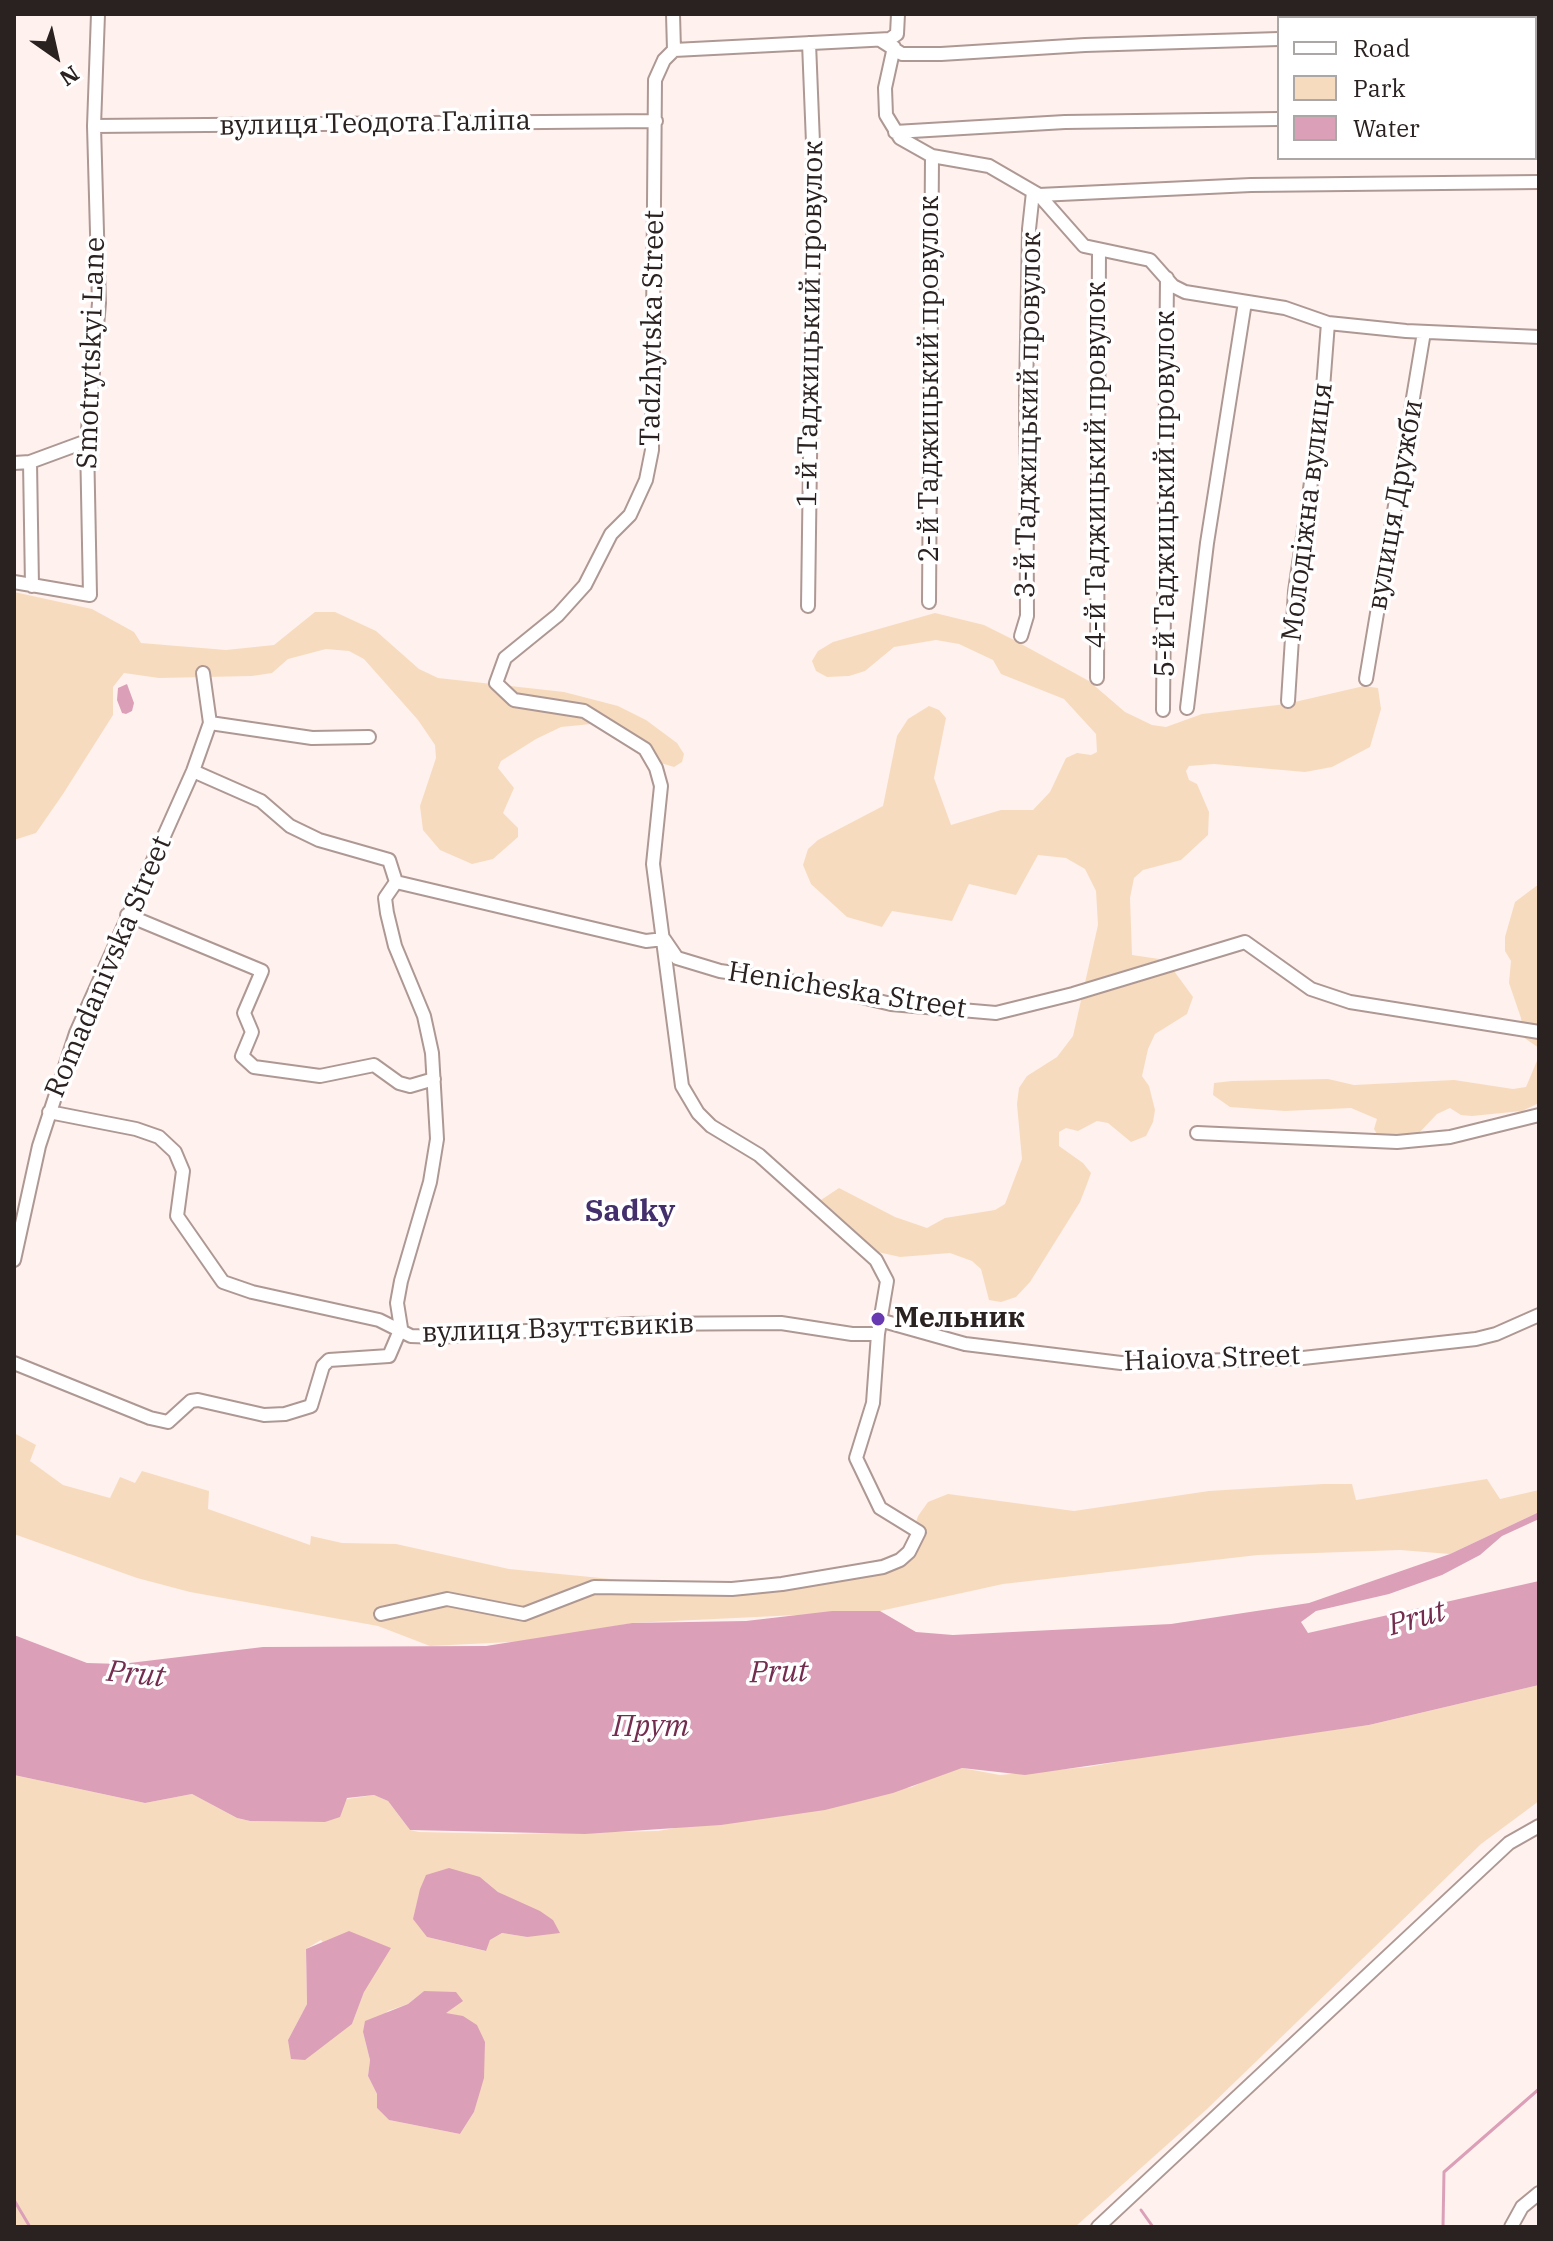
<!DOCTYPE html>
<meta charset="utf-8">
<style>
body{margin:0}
#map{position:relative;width:1553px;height:2241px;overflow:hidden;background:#fff1ee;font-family:"IBM Plex Serif",serif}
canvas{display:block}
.frame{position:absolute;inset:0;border:16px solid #2a2220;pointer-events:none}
.legend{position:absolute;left:1277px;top:16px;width:260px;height:144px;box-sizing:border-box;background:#fff;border:2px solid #aaa7a6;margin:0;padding:10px 14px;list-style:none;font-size:24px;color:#2a2220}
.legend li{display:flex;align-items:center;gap:16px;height:40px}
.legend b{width:40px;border:2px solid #aaa7a6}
.north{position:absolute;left:16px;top:16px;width:80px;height:80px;-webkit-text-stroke:6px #fff;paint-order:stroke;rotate:146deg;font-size:22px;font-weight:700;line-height:32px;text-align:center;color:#2a2220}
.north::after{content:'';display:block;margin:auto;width:28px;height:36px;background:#2a2220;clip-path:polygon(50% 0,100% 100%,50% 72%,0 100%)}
</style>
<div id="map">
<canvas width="1553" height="2241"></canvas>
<div class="frame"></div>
<ul class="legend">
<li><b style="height:10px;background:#fff"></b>Road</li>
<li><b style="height:22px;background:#f7dbbe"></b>Park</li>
<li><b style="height:22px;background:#dba0b8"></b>Water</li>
</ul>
<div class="north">N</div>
</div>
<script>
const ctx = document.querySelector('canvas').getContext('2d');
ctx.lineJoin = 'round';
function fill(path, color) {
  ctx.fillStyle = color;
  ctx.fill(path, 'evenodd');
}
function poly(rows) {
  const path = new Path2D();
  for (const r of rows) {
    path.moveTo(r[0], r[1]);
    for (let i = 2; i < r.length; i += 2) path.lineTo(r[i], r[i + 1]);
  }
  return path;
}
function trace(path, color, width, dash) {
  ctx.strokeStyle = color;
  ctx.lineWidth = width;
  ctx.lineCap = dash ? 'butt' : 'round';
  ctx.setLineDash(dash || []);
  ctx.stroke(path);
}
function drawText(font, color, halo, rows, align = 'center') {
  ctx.font = font + ' "IBM Plex Serif",serif';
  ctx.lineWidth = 7;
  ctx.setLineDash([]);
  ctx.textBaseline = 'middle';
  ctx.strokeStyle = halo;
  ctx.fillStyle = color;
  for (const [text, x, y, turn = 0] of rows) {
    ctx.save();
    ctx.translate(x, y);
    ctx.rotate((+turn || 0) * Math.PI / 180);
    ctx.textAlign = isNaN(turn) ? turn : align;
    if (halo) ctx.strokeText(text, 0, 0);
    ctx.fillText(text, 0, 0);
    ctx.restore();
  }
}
const green = poly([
 [14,592,92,609,134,632,141,643,226,650,274,645,315,612,335,612,376,631,419,669,438,678,564,692,618,706,646,720,677,743,684,754,682,762,674,767,648,759,622,735,591,724,561,727,536,739,501,761,498,768,514,788,503,813,518,828,518,837,493,859,472,864,440,850,423,830,420,806,436,758,435,745,418,720,364,659,349,651,326,649,288,659,272,673,252,676,159,678,124,673,113,687,113,715,63,794,36,833,14,840],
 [935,613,984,625,1014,640,1089,681,1125,712,1152,725,1166,727,1202,714,1286,704,1364,686,1378,688,1381,709,1370,747,1332,767,1305,772,1214,764,1189,766,1186,771,1189,780,1197,784,1209,812,1208,835,1181,860,1143,870,1134,878,1130,898,1132,955,1166,960,1193,997,1187,1014,1155,1034,1148,1049,1142,1076,1149,1086,1155,1110,1153,1122,1146,1136,1131,1142,1108,1123,1097,1121,1078,1131,1066,1128,1059,1132,1059,1146,1083,1163,1091,1173,1087,1184,1080,1202,1030,1282,1016,1297,1001,1302,989,1300,981,1269,972,1261,950,1253,900,1257,878,1252,821,1200,839,1188,895,1217,927,1228,945,1218,995,1210,1005,1204,1022,1159,1017,1104,1019,1088,1027,1076,1057,1057,1073,1036,1098,925,1096,891,1085,869,1066,858,1038,855,1016,895,969,884,952,921,892,911,882,927,847,917,811,884,803,865,808,849,818,840,883,806,897,736,908,719,929,706,939,710,946,718,934,778,951,825,1001,810,1033,810,1050,792,1066,758,1077,753,1091,755,1097,752,1096,734,1064,699,1001,674,993,660,959,644,936,640,894,647,865,671,849,676,827,677,816,671,812,661,818,651,833,642],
 [1539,884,1539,1048,1523,1037,1521,1018,1509,983,1511,961,1505,951,1505,937,1515,902],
 [1539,1056,1539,1103,1522,1111,1472,1116,1461,1115,1450,1108,1437,1114,1418,1134,1398,1139,1380,1139,1374,1129,1377,1119,1351,1108,1285,1111,1230,1107,1213,1095,1214,1083,1232,1081,1328,1079,1354,1085,1454,1080,1513,1089,1526,1087],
 [14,1433,36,1445,30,1461,63,1485,110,1498,120,1477,135,1483,142,1471,209,1491,208,1509,310,1545,311,1536,342,1543,396,1544,509,1569,692,1587,741,1586,818,1575,895,1555,909,1543,918,1516,928,1502,948,1494,1074,1511,1209,1491,1323,1484,1352,1484,1356,1500,1487,1479,1500,1499,1539,1490,1539,1512,1450,1554,1400,1550,1258,1555,1003,1584,880,1611,632,1623,531,1641,430,1646,378,1626,190,1592,137,1578,14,1534],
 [1539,1685,1539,1801,1481,1844,1207,2109,1075,2227,14,2227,14,1775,145,1803,192,1794,237,1818,250,1821,325,1822,347,1799,374,1795,388,1801,410,1830,419,1832,512,1834,658,1831,912,1787,943,1772,962,1768,1000,1775,1088,1767,1178,1751,1369,1725],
 [480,1877,498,1892,553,1920,527,1937,502,1933,490,1940,485,1951,427,1937],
 [321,1940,364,1992,352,2024,288,2040,307,2004,306,1949],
 [424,1991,444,2012,478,2097,474,2112,460,2134,389,2120,377,2108,377,2094,368,2076,370,2060,363,2032,388,2011,408,2004]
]);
const water = poly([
 [127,684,134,703,132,711,126,714,122,713,117,700,118,688],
 [1539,1512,1539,1519,1502,1536,1480,1555,1442,1575,1389,1594,1316,1611,1301,1622,1308,1633,1539,1581,1539,1685,1369,1725,1025,1775,962,1768,893,1793,825,1810,721,1825,585,1834,410,1830,388,1801,374,1795,347,1798,340,1817,325,1822,250,1821,237,1818,192,1794,145,1803,14,1775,14,1635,87,1663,121,1664,263,1647,486,1646,632,1623,746,1621,832,1611,880,1611,916,1632,953,1635,1171,1624,1309,1603,1450,1554],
 [449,1868,480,1877,498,1892,540,1911,553,1920,560,1933,527,1937,502,1933,490,1940,486,1951,427,1937,413,1919,420,1889,426,1875],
 [349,1931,391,1948,364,1992,352,2024,305,2060,291,2059,288,2040,307,2004,306,1949],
 [424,1991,456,1992,463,2001,446,2013,463,2016,477,2025,485,2042,484,2078,474,2112,460,2134,389,2120,377,2108,377,2094,368,2076,370,2060,363,2032,365,2021,408,2004]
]);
const stream = poly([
 [14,2200,30,2227],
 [1141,2210,1153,2227],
 [1443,2227,1444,2172,1539,2089]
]);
const minor = poly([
 [1535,33,1539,33],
 [880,40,902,54,941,54,1085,45,1279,39],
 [894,47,885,88,886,115,900,138,932,156,989,166,1039,195,1084,246,1150,260,1173,286,1185,292,1285,308,1328,323,1406,331,1539,337],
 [674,50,890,39,897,34,898,14],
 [1535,115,1539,115],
 [94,126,656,121],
 [895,132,1065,122,1279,119],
 [1039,195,1251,185,1539,182],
 [30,462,32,586],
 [14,463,30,462,87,441],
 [14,582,90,595,87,441,99,303,94,126,98,14],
 [929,602,932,156],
 [808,606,814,168,809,43],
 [1021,636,1027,616,1026,395,1029,229,1033,192],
 [1097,678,1099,251],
 [1366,679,1424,332],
 [1288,701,1295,591,1321,414,1328,323],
 [1187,708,1207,543,1245,302],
 [1163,710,1167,278],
 [210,723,312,738,369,737],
 [193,771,261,801,290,826,319,840,389,860,396,882,646,941,664,939,677,958,720,971,808,984,891,1004,996,1013,1073,994,1245,942,1311,989,1350,1002,1539,1032],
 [396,882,385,898,387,913,395,946,424,1016,432,1053,437,1139,430,1182,401,1281,397,1303,401,1328],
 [127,915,262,971,244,1013,252,1032,242,1056,254,1067,320,1076,374,1065,399,1083,410,1086,434,1079],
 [49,1112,136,1129,159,1137,175,1152,183,1171,177,1216,223,1282,252,1292,379,1320,411,1336,438,1337,630,1324,781,1323,852,1334,878,1334,887,1281,876,1260,759,1155,711,1126,698,1113,682,1086,653,864,661,786,656,768,645,749,584,711,514,700,496,683,505,658,558,615,585,585,611,534,630,515,646,480,652,450,655,80,664,60,674,50,673,14],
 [1197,1133,1397,1142,1450,1137,1539,1115],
 [14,1260,39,1146,76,1033,193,771,210,723,203,673],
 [883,1321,965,1344,1121,1363,1303,1358,1476,1339,1496,1334,1539,1315],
 [14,1363,150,1418,168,1422,191,1401,198,1400,264,1415,285,1414,311,1406,323,1366,329,1360,389,1356,401,1328],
 [381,1614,447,1599,524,1614,594,1587,732,1589,782,1584,883,1567,900,1560,909,1552,919,1532,880,1508,856,1458,873,1403,878,1334],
 [1098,2227,1509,1843,1539,1826],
 [1511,2227,1522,2207,1539,2193]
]);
const markers = [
 [878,1319,8,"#683ab2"]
];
const streetNames = [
 ["вулиця Теодота Галіпа",375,124,-1],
 ["1-й Таджицький провулок",811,324,-89],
 ["Tadzhytska Street",653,328,-89],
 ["Smotrytskyi Lane",92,353,-88],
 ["2-й Таджицький провулок",930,379,-90],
 ["3-й Таджицький провулок",1029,415,-89],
 ["4-й Таджицький провулок",1097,465,-90],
 ["5-й Таджицький провулок",1166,494,-90],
 ["вулиця Дружби",1396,505,-80],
 ["Молодіжна вулиця",1308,512,-83],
 ["Romadanivska Street",109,967,-67],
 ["Henicheska Street",847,991,9],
 ["вулиця Взуттєвиків",558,1329,-2],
 ["Haiova Street",1212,1359,-2]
];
const poiNames = [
 ["Мельник",894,1319]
];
const neighbourhoodNames = [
 ["Sadky",630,1212]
];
const waterNames = [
 ["Prut",1417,1619,-16],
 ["Prut",779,1673,-1],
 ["Prut",136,1675,6],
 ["Прут",651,1727]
];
fill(green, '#f7dbbe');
fill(water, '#dba0b8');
trace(stream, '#dba0b8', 3);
trace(minor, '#ae9894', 16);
trace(minor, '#fff', 12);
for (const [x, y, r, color] of markers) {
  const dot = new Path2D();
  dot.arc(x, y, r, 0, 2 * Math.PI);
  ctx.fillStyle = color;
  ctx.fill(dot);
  trace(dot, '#fff', 3);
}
drawText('28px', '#2a2220', '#fff', streetNames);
drawText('bold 28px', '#2a2220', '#fff', poiNames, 'left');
drawText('bold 30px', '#432f6b', '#fff', neighbourhoodNames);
drawText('italic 30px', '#732d4f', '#fff', waterNames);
</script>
